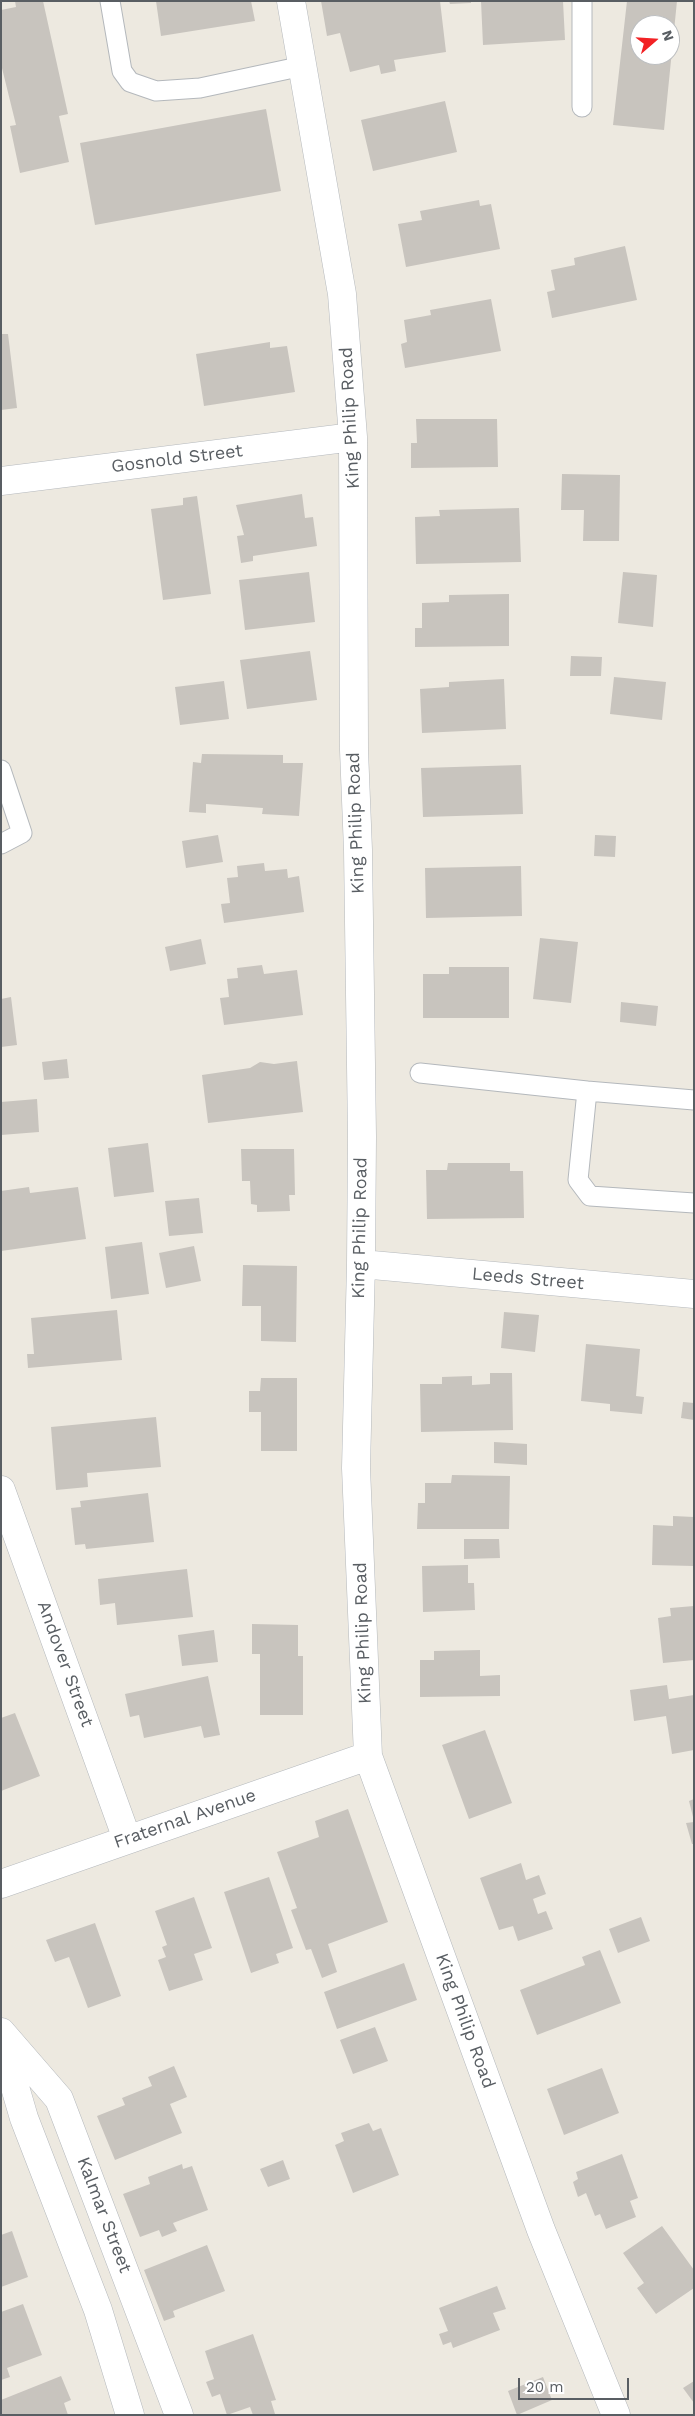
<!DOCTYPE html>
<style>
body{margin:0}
#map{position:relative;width:695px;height:2416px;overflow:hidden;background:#ede9e0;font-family:"Work Sans",sans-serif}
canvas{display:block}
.frame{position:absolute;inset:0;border:2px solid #595e63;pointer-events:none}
.north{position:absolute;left:630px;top:15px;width:50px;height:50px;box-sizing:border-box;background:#fff;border:1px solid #bdbfc1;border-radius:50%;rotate:71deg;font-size:14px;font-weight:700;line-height:20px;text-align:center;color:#595e63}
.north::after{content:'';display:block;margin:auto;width:18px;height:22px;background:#f22225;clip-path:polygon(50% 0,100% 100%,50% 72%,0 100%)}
.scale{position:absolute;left:518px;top:2378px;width:111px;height:22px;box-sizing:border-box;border:2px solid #595e63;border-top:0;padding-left:6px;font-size:15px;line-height:18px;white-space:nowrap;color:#595e63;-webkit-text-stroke:4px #fff;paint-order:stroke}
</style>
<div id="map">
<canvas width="695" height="2416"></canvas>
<div class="frame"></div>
<div class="north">N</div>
<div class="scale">20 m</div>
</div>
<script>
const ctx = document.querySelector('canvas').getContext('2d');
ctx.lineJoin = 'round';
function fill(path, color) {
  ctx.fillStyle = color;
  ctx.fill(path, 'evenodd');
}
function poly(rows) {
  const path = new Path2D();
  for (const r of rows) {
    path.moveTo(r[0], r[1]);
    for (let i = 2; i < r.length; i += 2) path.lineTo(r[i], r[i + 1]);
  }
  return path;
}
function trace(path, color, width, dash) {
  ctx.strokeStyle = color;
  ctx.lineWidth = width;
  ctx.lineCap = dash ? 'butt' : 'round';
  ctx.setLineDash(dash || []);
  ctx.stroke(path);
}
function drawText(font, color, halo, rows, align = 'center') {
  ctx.font = font + ' "Work Sans",sans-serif';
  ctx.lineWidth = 5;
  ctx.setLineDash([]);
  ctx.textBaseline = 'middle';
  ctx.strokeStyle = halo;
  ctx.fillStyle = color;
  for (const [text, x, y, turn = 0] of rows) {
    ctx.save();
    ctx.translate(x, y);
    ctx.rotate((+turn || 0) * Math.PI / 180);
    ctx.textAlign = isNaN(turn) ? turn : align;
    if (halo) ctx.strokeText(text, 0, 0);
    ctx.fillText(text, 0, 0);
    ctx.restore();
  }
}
const building = poly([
 [15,1,43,1,68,114,59,116,69,162,20,173,10,126,16,125,1,64,1,10,16,7],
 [156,1,251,1,255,21,161,36],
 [321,1,440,1,446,52,394,60,396,71,381,74,379,65,350,72,340,33,327,36],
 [449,1,471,1,471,3,450,4],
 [481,1,563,1,565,40,483,45],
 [627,1,677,1,664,130,613,125],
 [640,25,670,25,670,55,640,55],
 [445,101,457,152,373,171,361,120],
 [266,109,281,191,95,225,80,143],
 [479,200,480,206,491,204,500,249,406,267,398,224,422,220,420,211],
 [625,246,637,300,552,318,547,292,555,290,551,270,575,265,574,258],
 [491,299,501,351,405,368,401,344,407,342,404,320,431,315,430,310],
 [1,334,8,334,17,408,1,410],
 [270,342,270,348,287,346,295,392,204,406,196,354],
 [416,419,497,419,498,467,411,468,411,443,417,443],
 [562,474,620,475,619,541,583,541,584,510,561,510],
 [302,494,305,518,313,517,317,546,253,556,253,561,241,563,237,536,244,535,236,505],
 [197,496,211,594,163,600,151,509,183,505,183,498],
 [519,508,521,562,416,564,415,517,440,516,439,510],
 [309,572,315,622,245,630,239,580],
 [623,572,657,575,653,627,618,623],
 [509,594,509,646,415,647,415,628,422,628,422,603,449,602,449,595],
 [310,651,317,700,247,709,240,660],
 [571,656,602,657,601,676,570,676],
 [614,677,666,682,662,720,610,714],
 [504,679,506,729,422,733,420,689,449,687,449,682],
 [224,681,229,719,180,725,175,687],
 [202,754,283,755,283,763,303,763,299,816,262,814,263,808,206,804,206,813,189,812,193,762,201,763],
 [521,765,523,814,423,817,421,768],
 [218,835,223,862,186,868,182,841],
 [595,835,616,836,615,857,594,856],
 [264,863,265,871,287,869,288,878,299,876,304,912,224,923,221,904,230,903,227,878,238,877,237,866],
 [521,866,522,916,426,918,425,868],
 [540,938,578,942,571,1003,533,999],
 [201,939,206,964,170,971,165,947],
 [262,965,264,974,297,970,303,1015,224,1025,220,998,229,997,227,979,238,978,237,968],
 [449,967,509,967,509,1018,423,1018,423,974,449,974],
 [11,997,17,1045,1,1047,1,999],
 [621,1002,658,1006,656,1026,620,1022],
 [67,1059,69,1078,44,1080,42,1062],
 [297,1061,303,1112,208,1123,202,1075,250,1068,260,1062,274,1064],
 [37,1099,39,1132,1,1135,1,1102],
 [148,1143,154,1192,114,1197,108,1148],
 [241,1149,294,1149,295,1195,289,1195,290,1211,257,1212,257,1205,251,1204,250,1181,242,1181],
 [448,1163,510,1163,510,1171,523,1171,524,1218,427,1219,426,1170,447,1170],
 [29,1187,30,1193,78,1187,86,1239,1,1251,1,1191],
 [199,1198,203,1233,169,1236,165,1201],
 [142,1242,149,1294,111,1299,105,1247],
 [194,1246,201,1281,166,1288,159,1253],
 [243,1265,297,1266,296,1342,261,1341,261,1306,242,1306],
 [117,1310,122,1360,28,1368,27,1354,34,1354,31,1318],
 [504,1312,539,1315,535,1352,501,1348],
 [586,1344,640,1349,636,1396,644,1397,642,1414,610,1411,610,1404,581,1401],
 [490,1373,512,1373,513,1430,421,1432,420,1384,442,1384,442,1377,472,1376,472,1385,490,1384],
 [261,1378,297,1378,297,1451,261,1451,261,1412,249,1412,249,1391,260,1391],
 [683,1402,694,1403,694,1420,681,1418],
 [156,1417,161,1467,87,1473,88,1487,56,1490,51,1427],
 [494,1442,527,1444,527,1465,494,1463],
 [452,1475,510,1476,509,1529,417,1529,418,1503,425,1503,425,1483,451,1483],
 [148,1493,154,1542,86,1549,85,1544,75,1545,71,1508,81,1507,80,1501],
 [673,1516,694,1517,694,1566,652,1565,653,1525,673,1526],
 [464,1539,499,1539,500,1558,464,1559],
 [468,1565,468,1583,474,1583,475,1610,423,1612,422,1566],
 [187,1569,193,1617,117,1625,115,1603,100,1605,98,1579],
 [694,1606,694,1660,663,1663,658,1618,671,1616,670,1608],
 [252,1624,298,1625,298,1656,303,1656,303,1715,260,1715,260,1654,252,1654],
 [214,1630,218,1662,182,1666,178,1635],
 [480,1650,480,1676,500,1675,500,1696,420,1697,420,1660,434,1660,434,1651],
 [208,1676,220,1735,204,1738,201,1726,144,1738,139,1715,130,1717,125,1694],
 [667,1685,669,1699,694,1695,694,1750,672,1754,666,1716,634,1721,630,1690],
 [15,1713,40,1776,1,1791,1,1718],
 [485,1730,512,1803,469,1819,442,1745],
 [694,1799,694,1817,693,1817,689,1801],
 [348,1809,388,1922,328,1944,337,1972,322,1978,311,1949,306,1950,291,1910,297,1908,277,1852,319,1837,315,1821],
 [694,1822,694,1844,692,1844,686,1823],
 [521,1863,526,1880,539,1875,546,1894,533,1899,538,1914,546,1911,553,1929,518,1941,513,1926,499,1930,480,1878],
 [269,1877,293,1948,276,1954,279,1963,251,1973,224,1892],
 [194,1897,212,1948,194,1954,203,1980,169,1991,158,1960,166,1957,162,1947,167,1945,155,1911],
 [641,1917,650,1941,618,1953,609,1929],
 [95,1923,121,1996,88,2008,69,1957,55,1962,46,1940],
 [600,1950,621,2003,537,2035,520,1990,585,1965,582,1957],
 [404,1963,417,2000,337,2029,324,1992],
 [375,2027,388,2061,353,2074,340,2040],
 [174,2066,187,2097,170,2104,182,2133,115,2160,97,2116,125,2105,122,2098,152,2086,148,2077],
 [602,2068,619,2113,564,2135,547,2089],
 [369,2123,373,2131,381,2128,399,2175,353,2193,335,2145,344,2141,341,2133],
 [622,2154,638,2198,630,2201,636,2217,606,2229,600,2214,595,2216,586,2193,578,2197,573,2182,578,2179,576,2172],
 [283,2160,290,2179,268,2187,260,2169],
 [182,2164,183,2169,192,2166,208,2210,173,2223,177,2231,162,2237,159,2230,140,2237,123,2194,150,2184,148,2177],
 [662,2226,694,2270,694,2288,656,2314,637,2288,644,2283,623,2253],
 [12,2231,28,2277,1,2287,1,2235],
 [207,2245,225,2291,173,2311,175,2317,164,2321,144,2270],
 [497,2286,506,2309,493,2313,500,2330,453,2348,451,2342,443,2345,439,2334,448,2331,439,2308],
 [23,2304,42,2355,7,2368,10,2377,1,2380,1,2312],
 [253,2334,276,2400,271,2401,275,2414,253,2415,250,2407,227,2415,220,2394,212,2397,206,2382,214,2379,205,2351],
 [61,2376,71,2400,64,2403,68,2415,1,2415,1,2400],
 [543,2377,552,2400,517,2415,508,2391],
 [694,2381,694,2403,683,2388]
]);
const service = poly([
 [110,1,122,71,130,82,156,91,200,88,303,66],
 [582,1,582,107],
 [1,770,22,833,1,844],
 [420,1073,587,1091,578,1180,590,1196,694,1203],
 [587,1091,694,1100]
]);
const minor = poly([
 [291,1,342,294,353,437,354,750,358,850,362,1137,361,1264,356,1468,368,1756,541,2230,616,2415],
 [1,481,353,437],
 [361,1264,694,1294],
 [1,1490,127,1839],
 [1,1884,368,1756],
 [1,2032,59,2099,179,2415],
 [1,2039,24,2118,98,2310,130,2415]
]);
const streetNames = [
 ["King Philip Road",350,418,-93],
 ["Gosnold Street",177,459,-7],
 ["King Philip Road",356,823,-92],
 ["King Philip Road",360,1228,-89],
 ["Leeds Street",528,1279,5],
 ["King Philip Road",363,1633,-92],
 ["Andover Street",65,1664,70],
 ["Fraternal Avenue",185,1819,-19],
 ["King Philip Road",465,2021,70],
 ["Kalmar Street",104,2215,69]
];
fill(building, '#c8c4be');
trace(service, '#b4b8bc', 21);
trace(minor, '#b4b8bc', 29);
trace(service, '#fff', 19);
trace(minor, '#fff', 28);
drawText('18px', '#595e63', '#fff', streetNames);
</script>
